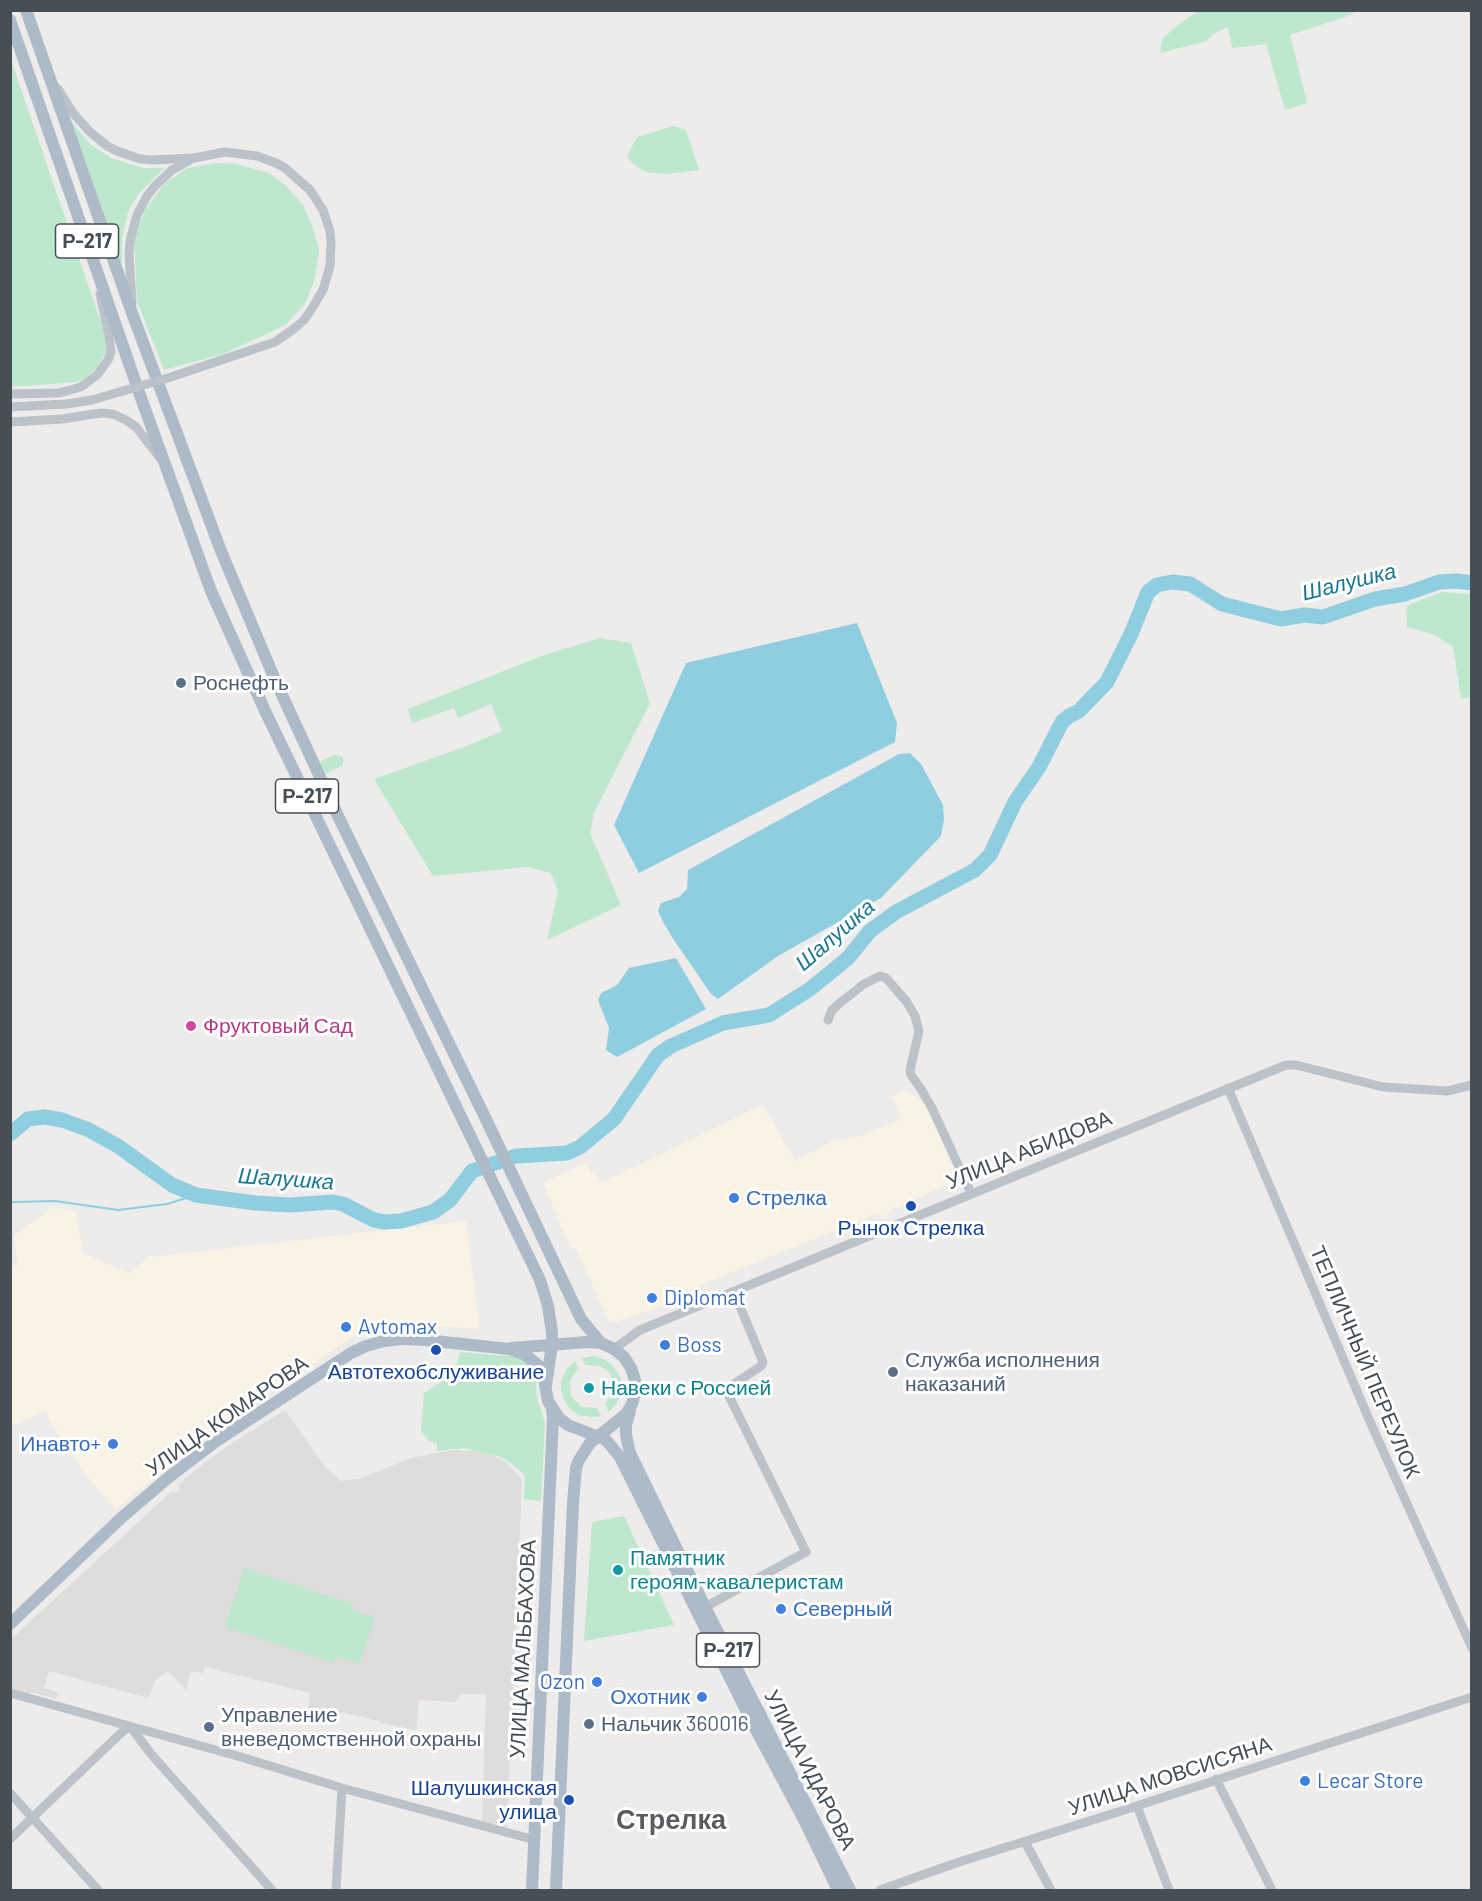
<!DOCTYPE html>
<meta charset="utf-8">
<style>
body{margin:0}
#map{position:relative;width:1482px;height:1901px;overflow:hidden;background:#eeebeb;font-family:Barlow,sans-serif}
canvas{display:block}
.frame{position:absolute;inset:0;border:12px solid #464e56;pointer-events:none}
</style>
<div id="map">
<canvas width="1482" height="1901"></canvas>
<div class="frame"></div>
</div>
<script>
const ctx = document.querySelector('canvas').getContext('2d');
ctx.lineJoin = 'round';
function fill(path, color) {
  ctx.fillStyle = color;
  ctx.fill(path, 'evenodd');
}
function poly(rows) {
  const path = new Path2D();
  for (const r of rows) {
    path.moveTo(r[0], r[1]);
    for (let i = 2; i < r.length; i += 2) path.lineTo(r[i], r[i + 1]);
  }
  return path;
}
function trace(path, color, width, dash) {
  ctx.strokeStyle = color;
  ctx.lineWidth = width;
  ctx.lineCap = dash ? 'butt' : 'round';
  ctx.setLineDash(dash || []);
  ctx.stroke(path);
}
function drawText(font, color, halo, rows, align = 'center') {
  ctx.font = font + ' Barlow,sans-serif';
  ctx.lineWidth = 6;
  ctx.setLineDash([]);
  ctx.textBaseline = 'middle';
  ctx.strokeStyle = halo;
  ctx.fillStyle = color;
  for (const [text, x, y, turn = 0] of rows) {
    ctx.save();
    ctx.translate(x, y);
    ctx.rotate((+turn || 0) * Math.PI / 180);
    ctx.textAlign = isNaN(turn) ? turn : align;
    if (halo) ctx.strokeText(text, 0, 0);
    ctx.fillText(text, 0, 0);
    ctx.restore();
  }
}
const commercial = poly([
 [907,1089,926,1106,958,1180,891,1210,884,1219,875,1214,691,1289,693,1295,616,1322,608,1320,576,1249,571,1249,543,1183,587,1162,591,1172,595,1170,600,1182,605,1180,606,1181,763,1104,795,1161,830,1142,849,1137,853,1139,901,1119,892,1096],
 [52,1207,76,1210,83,1253,129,1273,149,1257,466,1221,480,1329,389,1323,363,1330,212,1431,116,1509,99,1492,57,1433,45,1411,11,1426,10,1269,17,1264,14,1236]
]);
const education = poly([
 [285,1410,325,1467,341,1481,359,1479,411,1458,453,1450,476,1451,494,1456,506,1462,522,1480,507,1828,482,1821,486,1694,461,1694,455,1702,419,1700,416,1730,380,1723,380,1721,341,1712,340,1715,308,1708,310,1693,205,1667,203,1673,191,1671,186,1690,168,1671,156,1680,148,1698,49,1671,44,1688,58,1692,56,1699,31,1692,29,1695,11,1689,11,1639,172,1491,175,1493,179,1490,179,1484,199,1467,229,1445]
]);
const green = poly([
 [1199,10,1355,10,1355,11,1351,15,1290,35,1307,103,1285,110,1266,44,1232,48,1228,27,1213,34,1207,41,1160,53,1162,39,1179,24],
 [10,57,104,331,106,351,98,367,83,380,76,382,11,387],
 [68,117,90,144,111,158,143,168,165,168,140,192,128,211,122,238,122,271],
 [674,126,686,130,699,170,665,174,646,172,633,164,627,156,637,137],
 [216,163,236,164,269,173,286,186,303,205,313,228,319,250,315,278,306,302,286,325,223,354,164,370,137,301,134,239,145,210,165,183,188,168],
 [1442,592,1471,594,1471,697,1461,699,1453,647,1435,635,1407,627,1406,606],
 [600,638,631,643,650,703,594,813,590,833,621,905,547,940,558,891,551,873,528,867,433,876,374,779,467,746,502,731,491,704,458,718,454,708,412,723,408,709,544,655],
 [334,755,341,756,343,758,343,765,325,774,319,762],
 [460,1352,521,1357,527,1362,535,1374,537,1398,545,1423,541,1501,524,1499,525,1476,517,1468,503,1458,464,1448,437,1451,437,1443,429,1441,421,1431,424,1393,454,1373],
 [593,1356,603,1359,612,1365,621,1378,621,1395,616,1404,609,1412,605,1404,613,1392,613,1381,609,1372,600,1366,585,1365,582,1358],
 [575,1361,578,1368,570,1381,571,1396,582,1407,597,1408,601,1416,590,1417,579,1415,570,1409,564,1400,561,1389,562,1378,567,1369],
 [624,1516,674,1625,584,1641,592,1522],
 [244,1568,353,1604,351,1610,375,1618,359,1664,336,1656,333,1663,225,1627]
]);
const water = poly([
 [857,623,897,723,895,742,639,873,614,825,686,663],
 [910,753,921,764,943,805,944,819,941,836,881,898,778,956,718,999,711,994,674,940,663,922,658,911,661,903,679,897,687,889,688,870,899,754],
 [676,958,706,1009,617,1057,606,1050,609,1028,598,1000,601,993,617,985,629,968]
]);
const stream = poly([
 [10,1203,14,1202,55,1201,118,1210,167,1204,196,1195]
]);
const river = poly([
 [10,1134,28,1119,45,1117,62,1120,87,1129,118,1146,172,1185,196,1195,255,1203,290,1205,333,1202,343,1204,374,1220,385,1222,401,1221,433,1212,450,1200,472,1171,516,1156,567,1153,580,1147,614,1119,658,1055,671,1046,723,1023,769,1015,810,989,831,972,848,958,870,931,896,912,975,870,990,855,1015,802,1039,767,1062,722,1069,716,1079,711,1107,682,1131,634,1148,592,1157,585,1172,582,1190,584,1222,604,1281,619,1304,615,1323,617,1375,599,1405,594,1439,582,1457,581,1472,583]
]);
const minor = poly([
 [58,89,73,113,89,131,107,146,117,151,140,159,152,160,194,158],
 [132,304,129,254,130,241,137,215,147,196,155,186,172,170,190,160],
 [10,394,59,393,81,387,97,375,108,360,111,351,109,336,100,294],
 [10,407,66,404,92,400],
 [10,422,62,419,101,413,113,414,126,420,136,427,160,458],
 [828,1020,832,1010,840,1003,864,984,880,976,886,978,906,1001,915,1016,919,1031,910,1070,911,1075,921,1089,933,1110,971,1193],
 [1228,1088,1371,1424,1472,1648],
 [614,1349,640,1330,1286,1065,1296,1065,1383,1087,1447,1091,1472,1085],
 [705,1607,806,1552,729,1396,728,1391,731,1386,761,1366,763,1362,734,1292],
 [10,1693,241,1757,342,1788,535,1840],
 [1216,1779,1272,1890],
 [10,1793,98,1890],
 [1137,1806,1169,1890],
 [10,1839,122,1732,130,1726,151,1754,272,1890],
 [1025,1842,1051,1890],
 [336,1890,342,1788],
 [880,1890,956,1863,1118,1812,1472,1697]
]);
const major = poly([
 [26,10,132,313,221,551,276,682,338,816,483,1113,581,1319,601,1343],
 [10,20,141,398,211,591,266,713,540,1280,548,1306,552,1332,552,1345,546,1385],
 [512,1348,587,1342,601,1343,614,1349,624,1357,631,1368,635,1380,635,1392,632,1404,626,1414,590,1443,579,1460,576,1468,573,1503,556,1890],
 [630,1411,626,1425,626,1435,630,1453,705,1607,850,1890],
 [10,1624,120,1519,169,1477,215,1442,351,1353,366,1346,384,1341,402,1339,425,1340,509,1349,524,1354,538,1365,543,1373,548,1401,559,1418,568,1425,606,1440,620,1457,755,1728,803,1818,838,1890],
 [532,1890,553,1418,552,1410]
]);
const minorBridge = poly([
 [92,400,171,377,275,342,295,328,304,320,311,310,323,290,330,266,331,243,330,231,323,210,310,190,285,168,276,163,257,156,225,152,194,158]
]);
const markers = [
 [181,683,6,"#5c6f8a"],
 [191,1026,6,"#d1479c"],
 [734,1198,6,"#3f7fe0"],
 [911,1206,6,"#1a4fb4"],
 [652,1298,6,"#3f7fe0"],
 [346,1327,6,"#3f7fe0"],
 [665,1345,6,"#3f7fe0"],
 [436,1350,6,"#1a4fb4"],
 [893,1372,6,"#5c6f8a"],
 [589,1388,6,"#0f9aa8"],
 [113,1444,6,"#3f7fe0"],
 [618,1570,6,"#0f9aa8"],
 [781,1609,6,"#3f7fe0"],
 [597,1682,6,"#3f7fe0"],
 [702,1697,6,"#3f7fe0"],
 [589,1724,6,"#5c6f8a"],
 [209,1727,6,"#5c6f8a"],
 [1305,1781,6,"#3f7fe0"],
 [569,1800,6,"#1a4fb4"]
];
const shields = [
 [87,241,63],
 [307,796,63],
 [728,1650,63]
];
const shieldNames = [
 ["Р-217",87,241],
 ["Р-217",307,796],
 ["Р-217",728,1650]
];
const serviceNames = [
 ["Роснефть",193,683],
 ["Служба исполнения",905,1360],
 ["наказаний",905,1384],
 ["Управление",221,1715],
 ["вневедомственной охраны",221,1739],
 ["Нальчик 360016",601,1724]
];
const hotelNames = [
 ["Фруктовый Сад",203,1026]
];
const streetNames = [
 ["УЛИЦА АБИДОВА",1029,1150,-22],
 ["ТЕПЛИЧНЫЙ ПЕРЕУЛОК",1365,1362,67],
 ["УЛИЦА КОМАРОВА",227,1416,-35],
 ["УЛИЦА МАЛЬБАХОВА",523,1649,-87],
 ["УЛИЦА ИДАРОВА",810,1770,63],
 ["УЛИЦА МОВСИСЯНА",1170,1776,-18]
];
const shopNames = [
 ["Стрелка",746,1198],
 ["Diplomat",664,1298],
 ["Avtomax",358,1327],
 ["Boss",677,1345],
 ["Инавто+",101,1444,"right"],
 ["Северный",793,1609],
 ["Ozon",585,1682,"right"],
 ["Охотник",690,1697,"right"],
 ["Lecar Store",1317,1781]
];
const transitNames = [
 ["Рынок Стрелка",911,1228],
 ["Автотехобслуживание",436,1372],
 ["Шалушкинская",557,1788,"right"],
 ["улица",557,1812,"right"]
];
const cultureNames = [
 ["Навеки с Россией",601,1388],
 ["Памятник",630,1558],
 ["героям-кавалеристам",630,1582]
];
const waterNames = [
 ["Шалушка",1349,582,-14],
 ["Шалушка",835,935,-41],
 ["Шалушка",286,1179,4]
];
const districtNames = [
 ["Стрелка",671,1820]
];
fill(commercial, '#f8f3e4');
fill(education, '#dfdcdc');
fill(green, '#bde8ce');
fill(water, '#8fcee0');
trace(stream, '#8fcee0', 2);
trace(river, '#8fcee0', 15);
trace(minor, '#bbc2c9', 9);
trace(major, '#adbac8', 12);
trace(minorBridge, '#bbc2c9', 9);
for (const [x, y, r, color] of markers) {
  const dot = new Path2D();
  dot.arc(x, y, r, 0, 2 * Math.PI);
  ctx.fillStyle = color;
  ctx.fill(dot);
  trace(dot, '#fff', 2);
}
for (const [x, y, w] of shields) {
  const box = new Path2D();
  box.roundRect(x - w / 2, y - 17, w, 34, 4.5);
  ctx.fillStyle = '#fff';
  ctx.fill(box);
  trace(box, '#464e56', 1.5);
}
drawText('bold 20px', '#464e56', null, shieldNames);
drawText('21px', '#4e5e75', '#fff', serviceNames, 'left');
drawText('21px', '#b23c85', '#fff', hotelNames, 'left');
drawText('21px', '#464e56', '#fff', streetNames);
drawText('21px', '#366cbe', '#fff', shopNames, 'left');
drawText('21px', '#164399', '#fff', transitNames);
drawText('21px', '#0d838f', '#fff', cultureNames, 'left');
drawText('italic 22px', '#1b7893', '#fff', waterNames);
drawText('bold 27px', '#595c5f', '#fff', districtNames);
</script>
